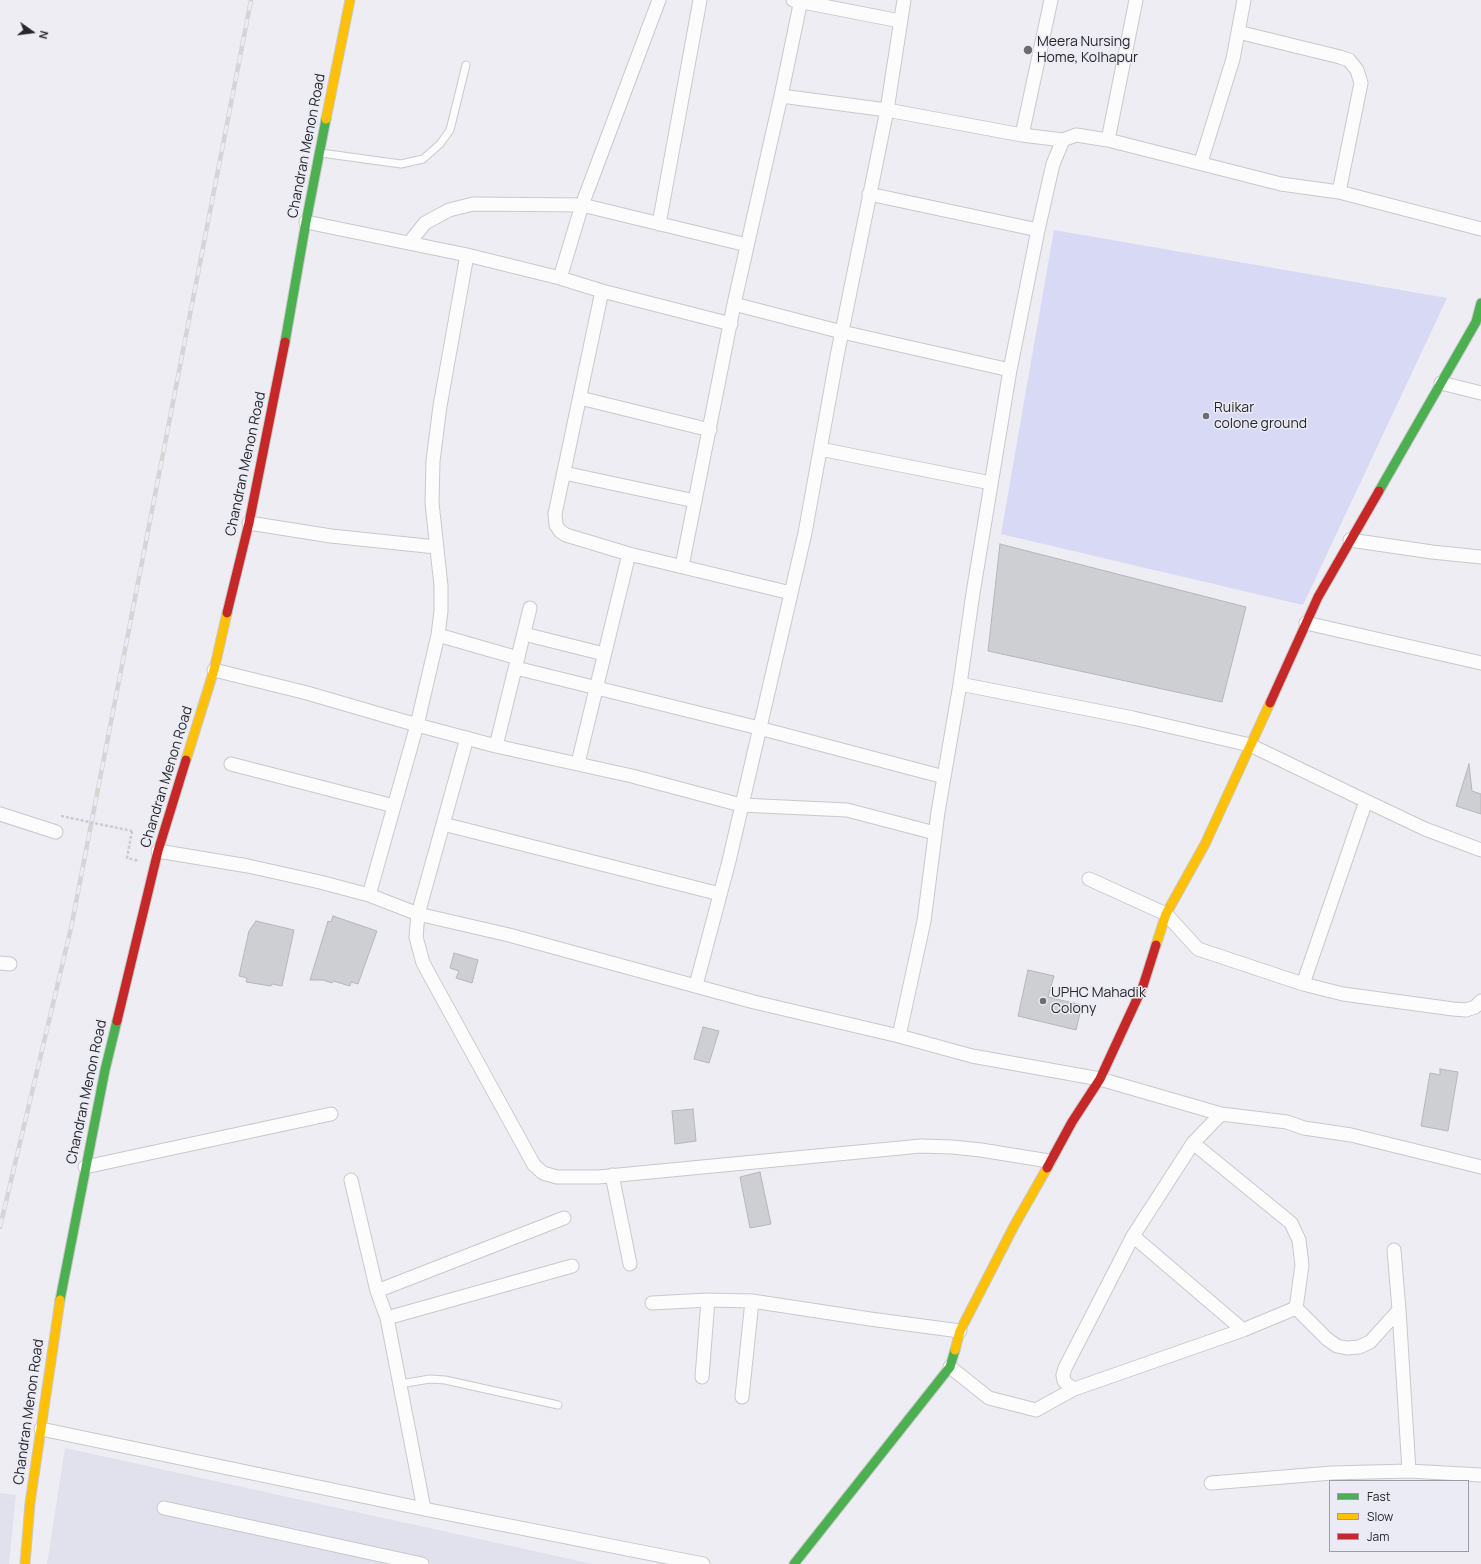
<!DOCTYPE html>
<style>
body{margin:0}
#map{position:relative;width:1481px;height:1564px;overflow:hidden;background:#ededf3;font-family:Manrope,sans-serif}
canvas{display:block}
.legend{position:absolute;left:1329px;top:1480px;width:140px;height:72px;box-sizing:border-box;background:#ebebf5;border:1px solid #9d9da4;margin:0;padding:5px 7px;list-style:none;font-size:12px;color:#27272b}
.legend li{display:flex;align-items:center;gap:8px;height:20px}
.legend b{width:20px;border:1px solid #9d9da4}
.north{position:absolute;left:12px;top:12px;width:40px;height:40px;-webkit-text-stroke:3px #ebebf5;paint-order:stroke;rotate:104deg;font-size:11px;font-weight:700;line-height:16px;text-align:center;color:#27272b}
.north::after{content:'';display:block;margin:auto;width:14px;height:18px;background:#27272b;clip-path:polygon(50% 0,100% 100%,50% 72%,0 100%)}
</style>
<div id="map">
<canvas width="1481" height="1564"></canvas>
<ul class="legend">
<li><b style="height:5px;background:#4caf50"></b>Fast</li>
<li><b style="height:5px;background:#ffc107"></b>Slow</li>
<li><b style="height:5px;background:#c62828"></b>Jam</li>
</ul>
<div class="north">N</div>
</div>
<script>
const ctx = document.querySelector('canvas').getContext('2d');
ctx.lineJoin = 'round';
function fill(path, color) {
  ctx.fillStyle = color;
  ctx.fill(path, 'evenodd');
}
function poly(rows) {
  const path = new Path2D();
  for (const r of rows) {
    path.moveTo(r[0], r[1]);
    for (let i = 2; i < r.length; i += 2) path.lineTo(r[i], r[i + 1]);
  }
  return path;
}
function trace(path, color, width, dash) {
  ctx.strokeStyle = color;
  ctx.lineWidth = width;
  ctx.lineCap = dash ? 'butt' : 'round';
  ctx.setLineDash(dash || []);
  ctx.stroke(path);
}
function drawText(font, color, halo, rows, align = 'center') {
  ctx.font = font + ' Manrope,sans-serif';
  ctx.lineWidth = 3;
  ctx.setLineDash([]);
  ctx.textBaseline = 'middle';
  ctx.strokeStyle = halo;
  ctx.fillStyle = color;
  for (const [text, x, y, turn = 0] of rows) {
    ctx.save();
    ctx.translate(x, y);
    ctx.rotate((+turn || 0) * Math.PI / 180);
    ctx.textAlign = isNaN(turn) ? turn : align;
    if (halo) ctx.strokeText(text, 0, 0);
    ctx.fillText(text, 0, 0);
    ctx.restore();
  }
}
const built = poly([
 [65,1448,593,1564,47,1564],
 [0,1493,16,1495,9,1564,0,1564]
]);
const green = poly([
 [1054,230,1447,298,1303,605,1001,534]
]);
const building = poly([
 [1000,544,1246,607,1222,702,988,651,1000,544],
 [1469,764,1472,791,1481,794,1481,814,1456,806,1469,764],
 [333,916,377,931,358,984,351,982,350,986,333,981,332,983,323,980,310,980,328,921,331,922,333,916],
 [256,921,294,930,282,986,272,984,271,986,246,982,247,978,239,976,249,931,256,921],
 [454,953,478,960,472,983,456,978,459,971,450,968,454,953],
 [1028,970,1054,976,1048,997,1082,1005,1076,1030,1018,1016,1028,970],
 [703,1027,719,1031,709,1063,694,1059,703,1027],
 [1440,1069,1458,1072,1448,1131,1421,1126,1430,1073,1440,1075,1440,1069],
 [693,1109,696,1141,675,1144,672,1111,693,1109],
 [760,1172,771,1224,750,1228,740,1177,760,1172]
]);
const path = poly([
 [132,831,127,858,139,861]
]);
const lane = poly([
 [321,153,401,164,423,159,440,144,450,130,466,65],
 [400,1384,430,1379,445,1380,558,1405]
]);
const street = poly([
 [793,0,900,21],
 [801,0,781,96,887,110,1022,135,1063,140],
 [1238,32,1340,57,1349,60,1357,70,1361,83,1339,192],
 [1022,135,1051,0],
 [1108,140,1136,0],
 [1201,162,1233,59,1244,0],
 [869,194,1038,230],
 [306,222,467,255,560,278,602,291,731,324],
 [659,224,700,0],
 [409,243,425,223,449,210,473,204,582,205,747,245],
 [560,278,582,205,659,0],
 [602,291,555,514,556,525,560,531,566,535,629,554,791,593],
 [734,304,842,332,1010,370],
 [1441,383,1481,393],
 [580,398,710,430],
 [820,449,991,483],
 [564,473,695,501],
 [249,523,331,536,436,547],
 [1350,540,1432,552,1481,557],
 [682,566,734,304,781,96],
 [1306,623,1481,663],
 [524,634,604,654],
 [438,635,518,658],
 [516,668,759,728,944,777],
 [214,670,307,693,417,725,496,746,632,776,741,805,847,810,935,833],
 [960,684,1133,718,1250,745,1366,801,1303,984,1198,949,1166,914,1089,879],
 [467,738,418,914,416,937,423,963,468,1045,534,1165,543,1173,557,1177,598,1177,921,1146,952,1147,981,1150,1049,1161],
 [496,746,530,608],
 [578,763,629,554],
 [231,764,394,806],
 [1366,801,1425,829,1481,850],
 [0,814,56,832],
 [443,824,720,894],
 [158,851,248,866,320,882,369,895,418,914,509,935,754,1002,899,1036,972,1056,1100,1079,1221,1114,1287,1122,1304,1128,1351,1135,1481,1167],
 [369,895,417,725,438,635,441,611,441,586,432,503,433,461,440,406,467,255],
 [0,963,10,964],
 [1303,984,1343,994,1453,1009,1466,1010,1475,1007,1481,1001],
 [696,985,729,861,805,533,837,356,887,110,904,0],
 [899,1036,924,921,938,812,960,684,973,593,1010,370,1038,230,1053,164,1063,140,1076,135,1108,140,1281,184,1339,192,1481,229],
 [1221,1114,1193,1143,1133,1236,1065,1368,1063,1375,1064,1381,1068,1385,1074,1389,1080,1387,1243,1330,1296,1308],
 [1193,1143,1291,1223,1299,1240,1302,1265,1296,1308],
 [85,1167,331,1114],
 [612,1175,630,1264],
 [351,1180,377,1291,387,1318,424,1509],
 [1133,1236,1243,1330],
 [1394,1250,1399,1310,1409,1471],
 [377,1291,564,1218],
 [652,1303,708,1300,752,1301,870,1319,960,1331],
 [1296,1308,1327,1339,1337,1346,1347,1348,1359,1347,1370,1342,1399,1310],
 [387,1318,572,1266],
 [950,1367,989,1398,1036,1410,1074,1389],
 [702,1377,708,1300],
 [742,1397,752,1301],
 [41,1429,424,1509,703,1564],
 [1211,1483,1332,1473,1409,1471,1481,1475],
 [164,1508,422,1564]
]);
const fast = poly([
 [285,342,306,222,326,119],
 [1379,491,1476,322,1481,303],
 [60,1300,105,1070,117,1021],
 [794,1564,950,1367,955,1350]
]);
const slow = poly([
 [326,119,350,0],
 [186,760,214,670,227,613],
 [1156,945,1166,914,1205,844,1270,703],
 [955,1350,960,1331,1014,1226,1047,1168],
 [25,1564,30,1503,60,1300]
]);
const jam = poly([
 [227,613,249,523,285,342],
 [1270,703,1318,597,1379,491],
 [117,1021,158,851,186,760],
 [1047,1168,1072,1122,1100,1079,1143,986,1156,945]
]);
const rail = poly([
 [0,1227,71,928,251,0]
]);
const pathBridge = poly([
 [61,816,132,831]
]);
const markers = [
 [1028,50,5,"#6c6c71"],
 [1206,416,4,"#6c6c71"],
 [1043,1001,4,"#6c6c71"]
];
const poiNames = [
 ["Meera Nursing",1037,42],
 ["Home, Kolhapur",1037,58],
 ["Ruikar",1214,408],
 ["colone ground",1214,424],
 ["UPHC Mahadik",1051,993],
 ["Colony",1051,1009]
];
const streetNames = [
 ["Chandran Menon Road",307,146,-79],
 ["Chandran Menon Road",246,464,-78],
 ["Chandran Menon Road",167,777,-73],
 ["Chandran Menon Road",87,1092,-78],
 ["Chandran Menon Road",29,1412,-82]
];
fill(built, '#e1e1ed');
fill(green, '#d8d9f4');
fill(building, '#cecfd3');
trace(building, '#b6b6ba', 1);
trace(lane, '#c8c9cd', 9);
trace(street, '#c8c9cd', 15);
trace(fast, '#c8c9cd', 11);
trace(slow, '#c8c9cd', 11);
trace(jam, '#c8c9cd', 11);
trace(path, '#cccccf', 2.5, [3, 2]);
trace(lane, '#fcfcfd', 7);
trace(street, '#fcfcfd', 13);
trace(fast, '#4caf50', 9);
trace(slow, '#ffc107', 9);
trace(jam, '#c62828', 9);
trace(rail, '#d5d5d6', 4.5);
trace(rail, '#ebebf5', 3, [9]);
trace(pathBridge, '#cccccf', 2.5, [3, 2]);
for (const [x, y, r, color] of markers) {
  const dot = new Path2D();
  dot.arc(x, y, r, 0, 2 * Math.PI);
  ctx.fillStyle = color;
  ctx.fill(dot);
  trace(dot, '#ebebf5', 1.5);
}
drawText('14px', '#27272b', '#ebebf5', poiNames, 'left');
drawText('14px', '#27272b', '#ebebf5', streetNames);
</script>
